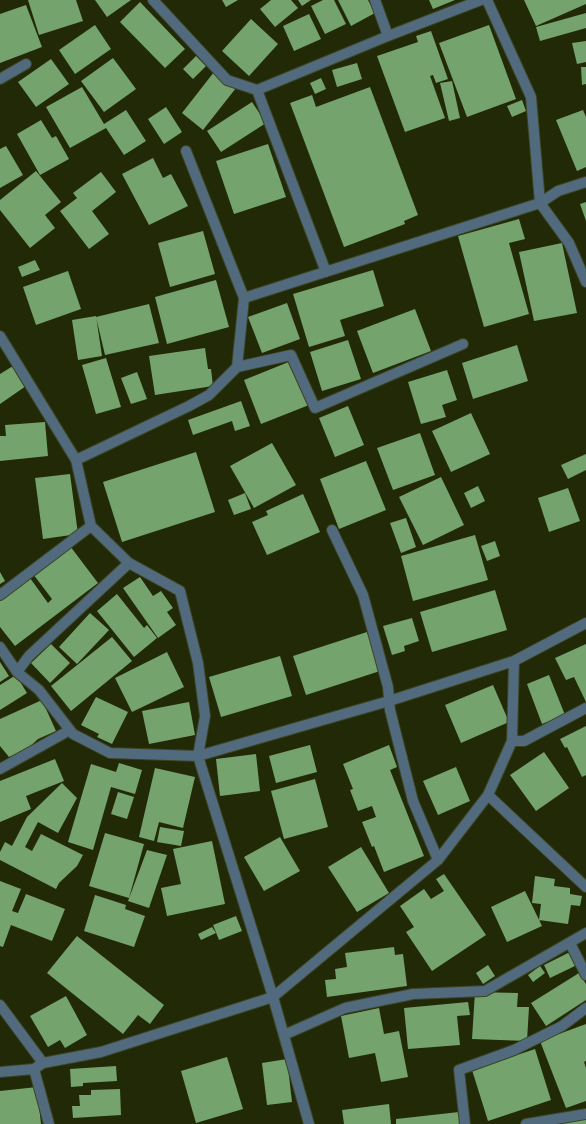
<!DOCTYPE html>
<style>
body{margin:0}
canvas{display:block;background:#212906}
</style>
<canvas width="586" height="1124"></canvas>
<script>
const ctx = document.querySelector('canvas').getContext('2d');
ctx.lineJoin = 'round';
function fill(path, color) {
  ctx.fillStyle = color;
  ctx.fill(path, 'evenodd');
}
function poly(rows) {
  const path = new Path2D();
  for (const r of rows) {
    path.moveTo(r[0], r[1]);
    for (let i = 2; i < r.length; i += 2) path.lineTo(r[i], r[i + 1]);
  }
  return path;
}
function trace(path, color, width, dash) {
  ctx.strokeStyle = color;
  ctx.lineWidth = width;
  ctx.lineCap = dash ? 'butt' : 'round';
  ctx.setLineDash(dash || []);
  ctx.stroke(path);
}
const building = poly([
 [28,0,76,0,83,21,39,35],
 [95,0,131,0,107,17],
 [222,0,238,0,226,7],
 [271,0,291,0,298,8,275,27,260,9],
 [298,0,311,0,302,6],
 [323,0,334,0,346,24,325,34,311,6],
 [338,0,368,0,375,13,351,26],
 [429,0,455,0,433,9],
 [524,0,586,0,586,4,536,26],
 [140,2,185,49,165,68,120,22],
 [26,5,42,47,0,63,0,14],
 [586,13,586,28,540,41,536,27],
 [309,14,321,39,294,51,283,26],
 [251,19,278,44,249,76,222,51],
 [95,25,111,49,75,74,59,50],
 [489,25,516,99,467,117,439,43],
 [431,31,448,79,436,83,433,75,430,76,445,118,405,132,377,56,418,42,416,36],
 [586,41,586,62,577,64,572,43],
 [196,56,206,66,193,79,183,69],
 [113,58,136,89,104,112,81,81],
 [51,59,69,84,36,107,18,82],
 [357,63,362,79,337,87,332,70],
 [581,67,586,67,586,84,582,85],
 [214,72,236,88,203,130,182,113],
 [321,78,326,89,315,94,310,83],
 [452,81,460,118,449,121,440,83],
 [82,87,104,124,126,110,146,141,124,155,106,128,70,148,46,107],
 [370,87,418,215,404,221,405,224,344,247,290,103,312,95,316,107],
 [522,100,526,111,512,117,507,106],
 [252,102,266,123,221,152,207,131],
 [166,107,182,132,164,144,148,119],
 [583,110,586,117,586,167,577,171,556,120],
 [41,120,52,138,56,136,69,159,40,175,17,134],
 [268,144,286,197,234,214,216,161],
 [6,146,23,175,0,188,0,149],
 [153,158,163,178,171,174,188,206,149,225,122,174],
 [36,171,61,202,45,215,55,228,30,248,0,210,0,200],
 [101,172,116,192,92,211,109,234,89,249,60,211,77,198,73,193],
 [586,202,586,221,580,204],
 [519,219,525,239,509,243,529,314,484,327,458,236],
 [203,231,215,274,170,287,158,243],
 [562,243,577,313,534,321,519,252],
 [35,260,40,270,22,277,18,267],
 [373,270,384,306,340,320,345,336,309,347,293,294],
 [68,271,81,309,36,325,23,287],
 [216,280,229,327,167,344,155,297],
 [287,303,300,339,262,353,248,317],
 [149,304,159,343,105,355,96,317],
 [415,309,431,351,373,373,357,331],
 [96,316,102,356,78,360,72,320],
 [348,340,361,379,322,391,310,352],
 [517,345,528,381,473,399,462,363],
 [205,348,208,369,211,369,213,386,155,395,149,356],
 [106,358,121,407,96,414,82,365],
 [291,361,309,405,261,424,244,380],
 [13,366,26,386,0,404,0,374],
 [447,370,457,400,442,405,446,417,421,424,408,382],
 [137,372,147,399,131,404,121,378],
 [241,401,250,426,235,431,232,421,193,435,188,420],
 [348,406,364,445,335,457,319,418],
 [471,413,490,454,451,472,432,431],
 [45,422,48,456,0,461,0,436,6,436,5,425],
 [420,433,435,475,393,490,377,448],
 [272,443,296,485,254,508,230,466],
 [196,452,215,512,122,542,103,482],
 [586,454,586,470,568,479,561,465],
 [366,461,386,510,339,529,320,479],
 [70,474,78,534,43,539,35,478],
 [441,477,464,525,423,545,399,497],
 [478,486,485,501,471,508,464,493],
 [568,488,580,521,549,532,538,498],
 [245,493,251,509,234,515,228,500],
 [303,494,320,532,267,555,252,522,268,515,266,511],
 [406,518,416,547,401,553,390,523],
 [475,535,488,580,413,601,401,556],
 [495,541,500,556,487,561,481,546],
 [70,546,98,583,15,646,0,627,0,601,30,578,48,603,52,599,33,574],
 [0,572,5,581,0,584],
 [140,577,153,596,161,591,173,608,167,612,176,625,158,638,123,588],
 [495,590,507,630,432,652,420,612],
 [117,594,144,628,147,625,157,638,134,657,97,611],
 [90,613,109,630,77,664,59,647],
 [412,618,419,641,404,646,405,651,392,655,383,626],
 [367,632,380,671,306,695,293,656],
 [112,637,132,661,71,711,51,686],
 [51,644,70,663,50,683,31,663],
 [586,644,586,702,574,677,566,680,555,658],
 [167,652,184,687,132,712,115,678],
 [280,656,292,696,221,717,209,677],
 [0,662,9,676,0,682],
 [16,675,27,693,0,710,0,685],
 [549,675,565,715,542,724,527,684],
 [493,685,509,722,461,743,445,705],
 [96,697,128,712,112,744,97,737,99,734,81,725],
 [42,700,56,731,38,739,27,749,9,757,0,746,0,719],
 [189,702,195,735,149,744,142,711],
 [586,726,586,775,582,777,567,747,565,748,560,739],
 [310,745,317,772,276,783,269,756],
 [389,745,397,767,390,770,424,856,384,872,374,846,372,847,362,822,376,817,372,806,358,811,350,790,353,789,343,764],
 [544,752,569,788,536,811,510,775],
 [256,754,260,791,220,796,216,759],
 [55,759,64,781,26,796,31,809,0,822,0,781],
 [119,763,142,770,135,794,111,787,93,850,68,842,91,764,116,772],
 [456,767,470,801,438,815,423,781],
 [155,768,195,777,183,828,159,822,154,841,139,837],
 [315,779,328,827,284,839,271,791],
 [62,783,77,798,58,833,38,822,25,847,32,851,41,834,83,855,77,866,59,883,56,889,0,860,0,852,5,842,12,846,27,817],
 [118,792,134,797,127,819,111,814],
 [160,827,184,831,181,846,157,842],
 [105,833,144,844,129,898,89,886],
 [280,837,300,871,264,891,244,857],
 [212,841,225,904,167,916,161,888,181,884,173,849],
 [361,847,389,893,357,912,328,867],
 [147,850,167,855,149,908,128,901],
 [444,874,486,935,432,971,406,932,414,927,400,906,424,889,431,899,444,891,436,879],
 [535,876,555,879,554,886,570,888,570,894,582,896,580,906,571,905,568,924,539,920,541,904,532,903],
 [0,881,21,889,12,911,18,913,26,894,65,909,52,941,11,925,3,947,0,946],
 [525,891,542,926,507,942,491,907],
 [95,895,126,905,125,909,145,916,134,947,84,931],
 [236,916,242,931,219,940,213,925],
 [212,927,216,933,201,940,198,934],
 [77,936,164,1005,150,1024,138,1015,123,1034,47,973],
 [394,947,395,955,403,954,407,986,327,997,325,980,336,979,335,969,347,967,345,953],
 [570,952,577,965,550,978,544,965],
 [488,965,495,976,483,984,476,973],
 [540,966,545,973,533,982,528,975],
 [579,973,586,984,586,1000,546,1026,531,1003],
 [475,992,518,993,517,1007,529,1007,527,1041,472,1039],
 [66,996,87,1035,65,1048,60,1040,48,1047,30,1016],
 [468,1002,470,1015,457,1016,460,1045,408,1049,404,1008],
 [379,1008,384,1034,399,1031,408,1077,381,1082,375,1053,349,1058,341,1016],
 [586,1024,586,1061,584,1062,586,1068,586,1101,566,1108,540,1041],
 [535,1049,551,1100,488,1121,472,1070],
 [227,1057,243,1109,196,1123,181,1071],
 [287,1059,292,1102,267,1105,262,1063],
 [116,1066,117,1081,83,1083,83,1086,71,1087,70,1069],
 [37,1087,41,1124,0,1124,0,1091],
 [120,1089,121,1115,73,1118,72,1106,80,1106,79,1095,91,1095,91,1090],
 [389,1104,391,1124,344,1124,342,1110],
 [459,1112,461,1124,396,1124,396,1119],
 [586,1118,586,1124,548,1124]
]);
const minor = poly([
 [153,0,227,80,257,90],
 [375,0,388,36],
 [487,0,531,97,540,203,569,243,586,282],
 [0,79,26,64],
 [186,151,244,298,237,367],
 [326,272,257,90,388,36,481,0],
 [244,298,540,203,558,191,586,182],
 [0,336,76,460,91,526,129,563,180,591,198,663,205,716,198,756,273,997,309,1124],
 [76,460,189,406,209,395,237,367,291,355,315,408,463,344],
 [332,530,363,595,388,687,390,710,413,801,438,860],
 [0,595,91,526],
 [0,647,17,672,39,690,73,734,110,753,198,756,389,701,514,661,586,623],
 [17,672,29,656,129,563],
 [512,741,524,741,586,708],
 [0,769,70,730],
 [488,795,586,887],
 [572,947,586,975],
 [0,1005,43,1063],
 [284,1035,345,1008,413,994,485,991,586,933],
 [34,1069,49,1124],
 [0,1072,34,1069,43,1063,101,1052,273,997,438,860,488,795,512,741,514,661],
 [465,1124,459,1070,514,1050,562,1026,586,1008],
 [526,1124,586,1114]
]);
fill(building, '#74a36d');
trace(minor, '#3b4421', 12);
trace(minor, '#526a7d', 10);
</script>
